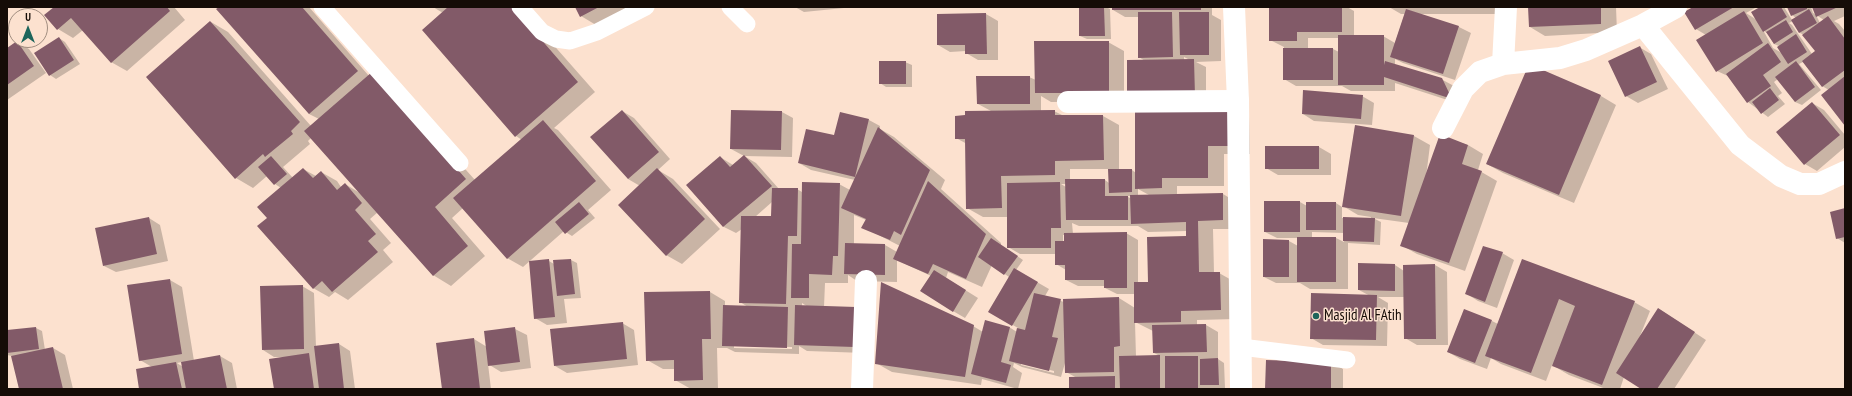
<!DOCTYPE html>
<style>
body{margin:0}
#map{position:relative;width:1852px;height:396px;overflow:hidden;background:#fce1cf;font-family:"PT Sans Narrow",sans-serif}
canvas{display:block}
.frame{position:absolute;inset:0;border:8px solid #150c07;pointer-events:none}
.north{position:absolute;left:8px;top:8px;width:40px;height:40px;box-sizing:border-box;background:#fce1cf;border:1px solid #a08c7f;border-radius:50%;rotate:0deg;font-size:11px;font-weight:700;line-height:16px;text-align:center;color:#150c07}
.north::after{content:'';display:block;margin:auto;width:14px;height:18px;background:#1d655b;clip-path:polygon(50% 0,100% 100%,50% 72%,0 100%)}
</style>
<div id="map">
<canvas width="1852" height="396"></canvas>
<div class="frame"></div>
<div class="north">U</div>
</div>
<script>
const ctx = document.querySelector('canvas').getContext('2d');
ctx.lineJoin = 'round';
function fill(path, color) {
  ctx.fillStyle = color;
  ctx.fill(path, 'evenodd');
}
function poly(rows) {
  const path = new Path2D();
  for (const r of rows) {
    path.moveTo(r[0], r[1]);
    for (let i = 2; i < r.length; i += 2) path.lineTo(r[i], r[i + 1]);
  }
  return path;
}
function trace(path, color, width, dash) {
  ctx.strokeStyle = color;
  ctx.lineWidth = width;
  ctx.lineCap = dash ? 'butt' : 'round';
  ctx.setLineDash(dash || []);
  ctx.stroke(path);
}
function drawText(font, color, halo, rows, align = 'center') {
  ctx.font = font + ' "PT Sans Narrow",sans-serif';
  ctx.lineWidth = 3;
  ctx.setLineDash([]);
  ctx.textBaseline = 'middle';
  ctx.strokeStyle = halo;
  ctx.fillStyle = color;
  for (const [text, x, y, turn = 0] of rows) {
    ctx.save();
    ctx.translate(x, y);
    ctx.rotate((+turn || 0) * Math.PI / 180);
    ctx.textAlign = isNaN(turn) ? turn : align;
    if (halo) ctx.strokeText(text, 0, 0);
    ctx.fillText(text, 0, 0);
    ctx.restore();
  }
}
const shadow = poly([
 [55,7,174,7,185,20,127,71,111,62,83,30,73,38,58,29],
 [220,7,309,7,369,76,389,84,475,180,522,140,516,136,443,13,433,7,520,7,595,92,554,128,558,130,611,190,588,210,595,218,572,236,564,231,523,267,507,258,463,208,452,218,485,256,451,286,433,275,378,212,370,219,391,243,383,250,393,262,348,300,335,292,329,297,313,288,268,218,281,188,275,184,267,176,253,188,236,178,211,22,228,32,311,126,319,119,309,114],
 [312,137,360,193,345,184,341,187,337,181,321,172,316,176,303,169,293,178,283,167,310,144,308,141],
 [576,7,632,7,596,25,581,16],
 [795,7,844,7,844,8,804,12],
 [1080,7,1106,7,1110,9,1111,39,1087,39,1080,36],
 [1113,7,1212,7,1212,15,1221,20,1221,61,1196,62,1206,67,1206,102,1139,57,1139,17,1125,17,1113,10],
 [1184,57,1190,60,1184,60],
 [1270,7,1347,7,1354,11,1354,36,1383,36,1395,43,1405,14,1401,14,1389,7,1503,7,1503,14,1420,14,1459,27,1471,33,1455,80,1403,63,1395,59,1395,65,1441,79,1454,86,1463,105,1395,83,1395,91,1351,91,1342,86,1296,86,1284,79,1284,47,1270,40],
 [1308,38,1339,38,1339,52,1333,49,1308,49],
 [1529,7,1616,7,1617,32,1545,36,1530,27],
 [1695,7,1757,7,1746,13,1757,20,1762,7,1784,7,1792,20,1796,18,1792,15,1788,7,1811,7,1813,13,1817,15,1813,7,1845,7,1845,16,1834,21,1839,24,1845,31,1845,124,1829,90,1822,86,1803,62,1799,64,1821,90,1802,105,1795,102,1778,79,1774,82,1782,93,1778,96,1785,104,1768,117,1748,102,1730,77,1717,71,1706,35,1696,29],
 [1816,15,1824,20,1820,23],
 [1793,21,1800,33,1804,35,1816,51,1812,54,1792,25,1789,23],
 [1763,30,1768,34,1774,44,1779,46,1782,53,1773,48],
 [986,14,998,21,998,60,978,60,966,53,966,51,950,52,938,45],
 [59,38,65,42,80,64,56,79,50,75,35,53],
 [17,42,29,49,46,73,7,100,7,49],
 [1108,42,1124,51,1124,101,1051,102,1041,96,1041,111,1054,111,1064,116,1103,116,1119,125,1119,170,1132,170,1136,173,1234,107,1249,116,1250,154,1224,154,1224,186,1177,186,1177,195,1223,194,1238,203,1239,229,1213,229,1214,273,1219,273,1235,282,1236,319,1197,320,1197,325,1206,325,1218,332,1218,359,1224,363,1225,388,1070,389,1077,378,1066,372,1065,363,1061,377,1022,367,1014,363,1013,367,1022,373,1018,389,982,379,981,385,892,372,876,363,973,326,983,332,1009,327,1017,332,1018,328,990,312,1009,277,992,265,982,287,948,272,946,278,978,298,965,318,953,311,931,276,897,260,897,282,857,281,848,275,848,283,825,283,824,307,865,353,807,351,799,346,799,354,735,352,727,348,717,348,718,389,691,389,675,380,675,369,663,369,647,360,710,292,725,301,725,307,748,307,740,302,742,229,736,233,724,227,688,185,720,157,733,165,744,156,731,149,782,112,793,118,792,157,744,156,756,163,779,189,797,189,802,192,839,184,850,190,855,180,811,170,799,163,835,137,869,120,880,126,880,129,894,137,945,180,941,189,1001,243,1001,245,1023,260,1016,270,1049,289,1045,296,1064,302,1119,298,1135,308,1135,294,1117,294,1105,288,1105,286,1078,286,1066,280,1066,270,1056,264,1056,254,1020,254,1008,247,1008,217,983,217,967,208,967,144,956,138,991,111,978,104,1029,77,1036,80],
 [1070,169,1109,169,1109,183,1105,180,1070,180],
 [1061,184,1066,184,1066,187],
 [1138,189,1149,195,1138,196],
 [1126,196,1131,196,1132,199],
 [772,202,772,217,755,217],
 [854,215,866,220,863,227,900,246,897,252,885,245,854,244],
 [1072,223,1079,226,1138,226,1148,232,1187,231,1187,237,1149,283,1138,283,1138,240,1126,233,1073,234],
 [1063,235,1065,235,1065,242,1063,242],
 [802,303,808,307,802,306],
 [1135,322,1153,331,1154,353,1160,356,1136,357],
 [734,346,792,347,792,349,734,348],
 [1021,363,1054,371,1054,373,1021,365],
 [1639,47,1651,54,1668,89,1638,103,1626,96],
 [905,62,912,65,912,87,886,87,880,83],
 [1530,65,1601,96,1616,105,1574,203,1503,173,1487,164],
 [1362,96,1374,103,1372,125,1314,121,1303,114],
 [1812,103,1824,110,1845,135,1845,147,1817,171,1805,164,1777,132],
 [622,111,634,118,670,159,658,170,673,179,720,229,682,264,666,255,640,186,628,179],
 [1355,127,1414,136,1430,145,1426,177,1440,136,1468,145,1483,154,1478,170,1497,181,1465,271,1417,254,1401,245,1409,223,1373,218,1381,222,1380,245,1348,243,1348,289,1310,289,1300,283,1276,283,1264,277,1264,240,1289,241,1298,246,1298,238,1277,238,1265,232,1300,202,1307,206,1336,203,1342,207,1342,218,1371,219,1371,217,1358,215,1343,206],
 [1312,232,1344,233,1344,242,1336,238,1312,238],
 [1266,147,1319,147,1331,154,1331,175,1278,175,1266,168],
 [1845,209,1845,243,1837,238],
 [149,218,160,225,168,261,116,272,104,266],
 [1502,253,1514,260,1497,308,1478,301,1467,294],
 [571,260,577,263,581,298,564,299,567,323,547,325,535,318,549,261,554,264],
 [1523,260,1634,302,1650,311,1640,336,1659,309,1706,340,1674,389,1643,389,1624,377,1620,389,1606,389,1569,375,1552,365,1546,381,1501,364,1491,358,1487,369,1460,359,1448,352,1492,321,1498,324],
 [1395,265,1404,271,1435,265,1447,272,1448,345,1417,345,1405,338,1405,297,1378,297,1388,303,1387,346,1323,345,1311,338,1370,296,1359,290],
 [170,280,182,287,194,361,220,356,232,363,237,389,140,389,152,367,140,360,128,286],
 [182,362,183,367,177,363],
 [302,286,314,293,316,347,339,344,350,351,355,389,275,389,282,357,274,357,263,350],
 [622,323,634,330,638,365,567,373,555,366],
 [36,328,42,331,45,350,53,348,65,355,73,389,20,389,12,356,7,355,7,331],
 [515,329,527,335,531,368,501,372,488,364,491,389,443,389,474,339,487,347],
 [1331,362,1343,369,1343,389,1266,389]
]);
const building = poly([
 [54,7,167,7,170,11,111,63,71,18,57,30,44,15],
 [219,7,302,7,358,71,309,114,216,9],
 [448,7,513,7,578,82,515,137,422,30],
 [575,7,599,7,580,17],
 [1079,7,1104,7,1105,36,1079,36],
 [1112,7,1201,7,1201,10,1112,10],
 [1269,7,1342,7,1342,32,1297,32,1297,41,1269,41],
 [1528,7,1601,7,1601,24,1529,27],
 [1693,7,1734,7,1695,30,1684,12],
 [1760,7,1781,7,1787,17,1763,32,1751,12],
 [1787,7,1807,7,1807,9,1791,16],
 [1812,7,1838,7,1816,17],
 [1406,9,1459,26,1443,74,1390,57],
 [1809,9,1817,23,1799,33,1791,20],
 [1744,11,1763,43,1716,72,1696,40],
 [1138,12,1172,12,1173,57,1138,58],
 [1179,12,1209,12,1209,55,1180,55],
 [986,13,987,54,965,54,965,45,937,45,937,14],
 [1828,16,1845,39,1845,70,1822,87,1802,61,1815,51,1802,35],
 [1786,20,1793,32,1774,44,1766,32],
 [210,21,300,122,291,131,293,134,265,157,263,154,235,179,146,77],
 [1796,34,1807,52,1788,64,1777,47],
 [1338,35,1384,35,1384,65,1385,61,1442,78,1452,99,1384,77,1384,85,1338,85],
 [59,37,74,60,49,76,34,53],
 [17,41,34,66,7,85,7,48],
 [1034,41,1109,41,1109,93,1035,93],
 [1768,43,1781,62,1763,75,1771,86,1747,103,1726,74],
 [1640,46,1657,82,1625,97,1608,61],
 [1283,48,1333,48,1333,80,1283,80],
 [1194,59,1195,96,1127,97,1127,60],
 [879,61,906,61,906,84,879,84],
 [1796,61,1815,87,1795,102,1775,77],
 [1529,64,1601,95,1559,195,1486,164],
 [372,72,466,179,435,207,468,246,433,276,304,131],
 [976,76,1030,76,1030,104,977,104],
 [1845,76,1845,126,1821,95],
 [1770,88,1779,100,1761,114,1752,102],
 [1303,90,1363,95,1361,119,1302,114],
 [1812,102,1840,135,1804,165,1776,132],
 [1234,106,1235,146,1208,146,1208,178,1162,178,1162,188,1135,189,1135,107],
 [622,110,659,152,628,179,590,137],
 [731,110,782,111,781,150,730,149],
 [1055,110,1055,115,1103,115,1104,160,1055,161,1055,175,1001,176,1002,208,966,209,965,139,955,139,955,116,965,115,965,111],
 [840,112,869,119,855,177,798,163,806,129,834,135],
 [543,120,596,181,507,259,453,198],
 [1355,125,1414,135,1401,216,1342,207],
 [878,127,930,170,901,235,894,231,890,240,861,228,866,219,841,208],
 [1440,134,1468,145,1462,164,1482,171,1449,263,1400,246],
 [1265,146,1319,146,1319,169,1265,169],
 [744,155,772,186,723,227,686,185,720,156,730,167],
 [271,156,287,174,274,185,258,167],
 [303,168,313,178,321,171,337,190,345,183,362,203,355,210,376,234,368,241,378,252,332,292,322,281,313,289,257,226,267,218,257,207],
 [657,168,705,219,666,256,618,205],
 [1108,169,1132,169,1132,192,1109,193],
 [1065,179,1105,179,1105,196,1128,196,1128,220,1066,220],
 [928,181,986,234,966,279,933,264,928,274,893,259],
 [802,182,840,183,838,256,833,256,832,275,809,274,809,298,791,298,792,244,801,244],
 [1060,182,1061,228,1051,228,1051,248,1007,248,1007,183],
 [772,188,798,188,797,236,788,236,786,304,739,303,741,216,771,216],
 [1223,193,1223,220,1198,221,1199,272,1220,272,1221,310,1181,311,1181,322,1134,323,1134,282,1148,282,1147,237,1186,236,1186,222,1131,224,1130,195],
 [1264,201,1300,201,1300,232,1264,232],
 [579,202,589,214,565,234,555,222],
 [1306,202,1336,202,1336,230,1306,230],
 [1845,208,1845,237,1836,239,1830,212],
 [149,217,157,254,103,266,95,228],
 [1343,217,1375,218,1374,242,1343,241],
 [1127,232,1127,288,1104,288,1104,280,1065,280,1065,265,1055,265,1055,241,1064,241,1064,233],
 [1297,237,1336,237,1336,282,1297,282],
 [991,238,1018,256,1004,275,978,257],
 [1263,239,1289,240,1289,277,1263,277],
 [845,243,885,244,885,275,844,274],
 [1483,246,1503,252,1485,302,1465,294],
 [549,259,555,317,534,319,529,261],
 [571,259,575,294,557,296,553,260],
 [1522,259,1635,301,1602,385,1552,366,1575,306,1559,299,1531,373,1485,356],
 [1358,263,1395,264,1395,291,1358,290],
 [1435,264,1436,339,1404,339,1403,265],
 [1014,268,1038,282,1012,326,988,312],
 [934,270,966,290,953,312,920,291],
 [170,279,182,354,139,361,127,285],
 [881,282,974,325,965,377,875,364],
 [303,285,304,349,262,350,260,286],
 [710,291,711,339,702,339,703,380,674,381,674,360,646,361,644,292],
 [1034,293,1061,299,1052,337,1058,338,1049,371,1009,361,1017,328,1025,330],
 [1311,293,1377,295,1376,340,1310,339],
 [1119,297,1120,346,1114,347,1114,372,1065,373,1063,299],
 [723,305,788,307,787,348,722,346],
 [795,305,856,307,854,347,794,345],
 [1658,308,1695,332,1657,389,1641,389,1616,373],
 [1464,309,1492,320,1475,363,1447,352],
 [985,320,1010,327,1001,362,1011,365,1006,383,971,374],
 [623,322,627,359,554,366,550,329],
 [1206,324,1207,352,1153,353,1152,325],
 [36,327,39,349,7,353,7,330],
 [515,327,520,362,488,366,484,331],
 [474,338,480,389,442,389,436,343],
 [339,343,344,389,319,389,314,346],
 [53,347,63,389,19,389,11,356],
 [309,353,314,389,274,389,269,359],
 [220,355,227,389,186,389,181,362],
 [1160,355,1160,389,1120,389,1119,356],
 [1165,356,1198,356,1198,388,1165,388],
 [1218,358,1219,385,1200,385,1200,359],
 [1266,360,1331,362,1331,389,1265,389],
 [176,362,182,389,139,389,136,369],
 [1115,376,1115,389,1069,389,1069,377]
]);
const service = poly([
 [322,7,460,163],
 [520,7,542,32,556,39,570,41,597,32,646,7],
 [730,7,747,24],
 [1241,347,1347,360]
]);
const minor = poly([
 [1643,25,1740,145,1781,176,1800,184,1819,184,1845,172],
 [1503,64,1506,7],
 [1068,102,1238,101],
 [1443,128,1463,89,1480,72,1503,64,1560,58,1586,50,1643,25,1676,7],
 [862,389,866,281]
]);
const tertiary = poly([
 [1234,7,1238,101,1241,389]
]);
const markers = [
 [1316,316,4,"#1d655b"]
];
const poiNames = [
 ["Masjid Al FAtih",1324,316]
];
fill(shadow, '#0003');
fill(building, '#825a68');
trace(service, '#fff', 17);
trace(minor, '#fff', 22);
trace(tertiary, '#fff', 22);
for (const [x, y, r, color] of markers) {
  const dot = new Path2D();
  dot.arc(x, y, r, 0, 2 * Math.PI);
  ctx.fillStyle = color;
  ctx.fill(dot);
  trace(dot, '#fce1cf', 1.5);
}
drawText('15px', '#150c07', '#fce1cf', poiNames, 'left');
</script>
